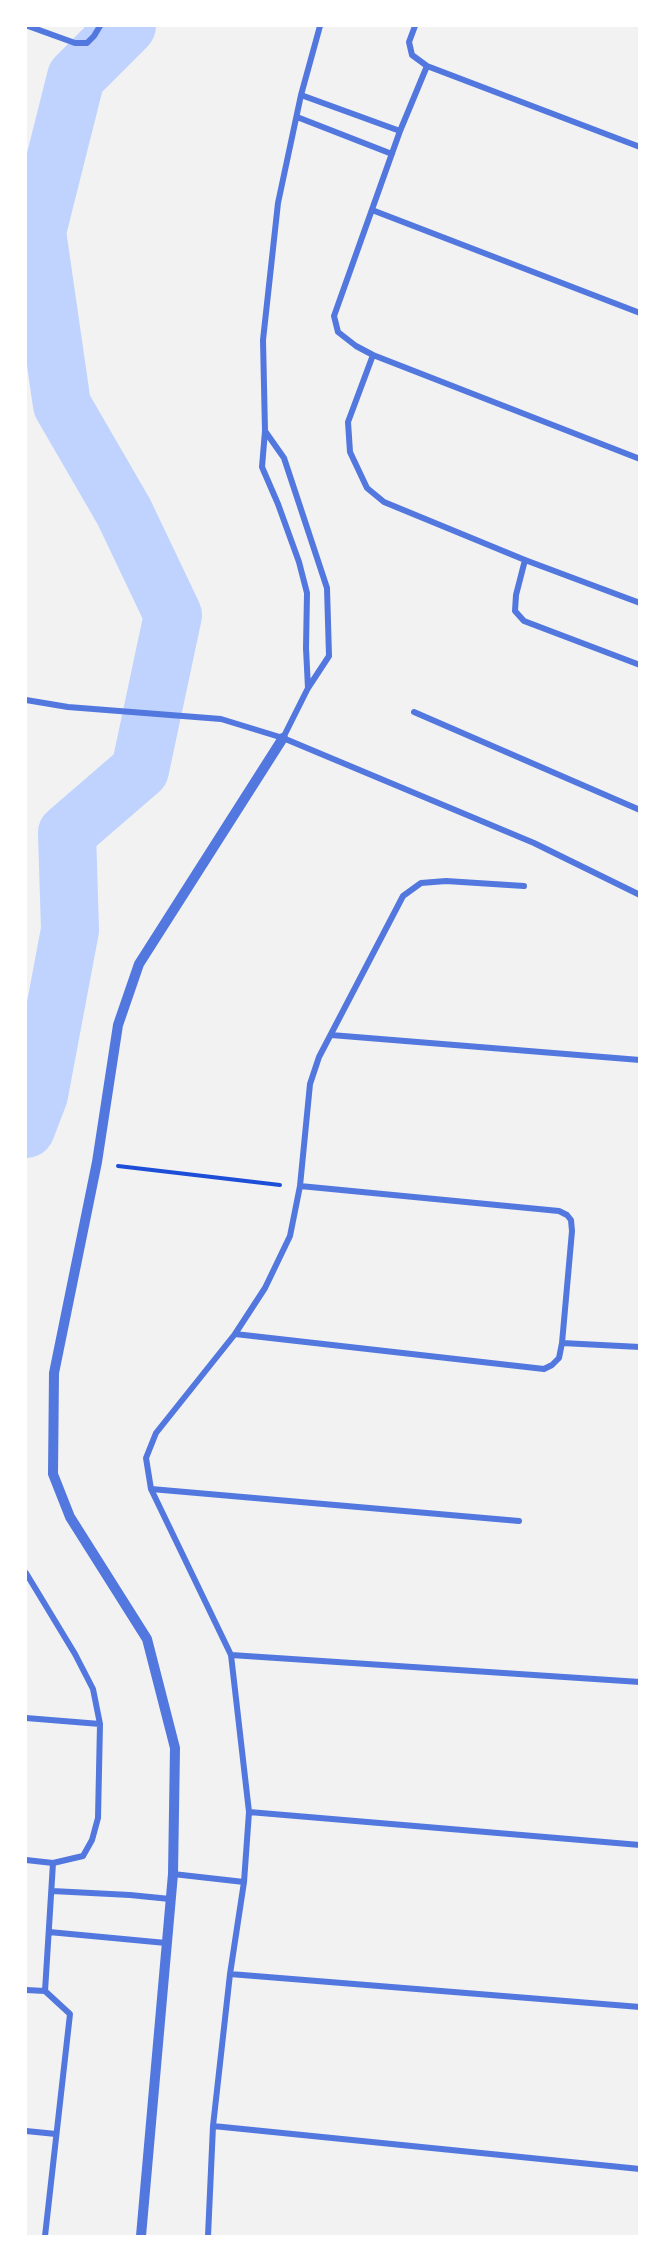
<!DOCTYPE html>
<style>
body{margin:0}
#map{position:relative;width:665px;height:2262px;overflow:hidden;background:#f2f2f2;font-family:"Public Sans",sans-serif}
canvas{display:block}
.frame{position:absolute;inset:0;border:27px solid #fff;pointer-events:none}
</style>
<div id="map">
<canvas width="665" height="2262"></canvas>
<div class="frame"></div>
</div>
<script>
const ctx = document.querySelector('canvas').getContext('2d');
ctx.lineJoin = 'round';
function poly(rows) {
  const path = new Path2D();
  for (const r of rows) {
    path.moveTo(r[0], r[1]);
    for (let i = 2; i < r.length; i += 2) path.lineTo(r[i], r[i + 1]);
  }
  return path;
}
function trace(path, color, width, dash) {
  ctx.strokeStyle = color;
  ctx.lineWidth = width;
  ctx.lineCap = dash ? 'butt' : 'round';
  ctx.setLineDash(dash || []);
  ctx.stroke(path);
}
const river = poly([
 [26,1129,39,1095,70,930,67,833,140,770,173,615,124,512,62,405,37,232,76,77,127,26]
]);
const path = poly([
 [118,1166,280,1185]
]);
const minor = poly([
 [28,26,75,43,87,43,94,36,100,26],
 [415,26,409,42,412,55,427,66,640,147],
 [427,66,400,131,334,316,338,332,356,346,373,355,640,459],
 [301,95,400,131],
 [297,117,392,154],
 [372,210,640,313],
 [373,355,348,422,350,452,367,488,384,502,525,560,640,603],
 [265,431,284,458,327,588,329,656,308,688,283,738],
 [525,560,516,595,515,611,524,621,640,665],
 [308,688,306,648,307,593,299,562,278,504,262,467,265,431,263,340,278,203,301,95,320,26],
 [26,700,68,707,221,719,283,738,534,843,640,895],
 [414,712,640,810],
 [331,1035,640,1060],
 [235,1334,544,1369,552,1365,559,1358,562,1343,572,1231,571,1220,567,1215,559,1211,300,1186],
 [562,1343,640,1347],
 [151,1489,519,1521],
 [26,1573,75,1654,93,1689,100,1724,98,1818,92,1840,83,1856,53,1863,26,1860],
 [231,1655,640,1682],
 [26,1718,100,1724],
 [249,1812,640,1845],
 [173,1874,244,1882],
 [52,1891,130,1895,170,1899],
 [49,1932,166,1943],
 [230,1974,640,2007],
 [26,1990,45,1991],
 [45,1991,53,1863],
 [213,2126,640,2169],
 [26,2131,56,2134],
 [45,2236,70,2014,45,1991],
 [208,2236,213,2126,230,1974,244,1882,249,1812,231,1655,151,1489,146,1458,156,1433,235,1334,265,1288,290,1236,300,1186,310,1084,319,1057,403,896,421,883,446,881,524,886]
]);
const tertiary = poly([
 [141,2236,173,1874,175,1748,147,1639,70,1517,53,1474,54,1373,97,1162,118,1025,139,964,283,738]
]);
trace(river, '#bfd3fe', 58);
trace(path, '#1d4ed8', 4);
trace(minor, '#5277de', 6);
trace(tertiary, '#5277de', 10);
</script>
